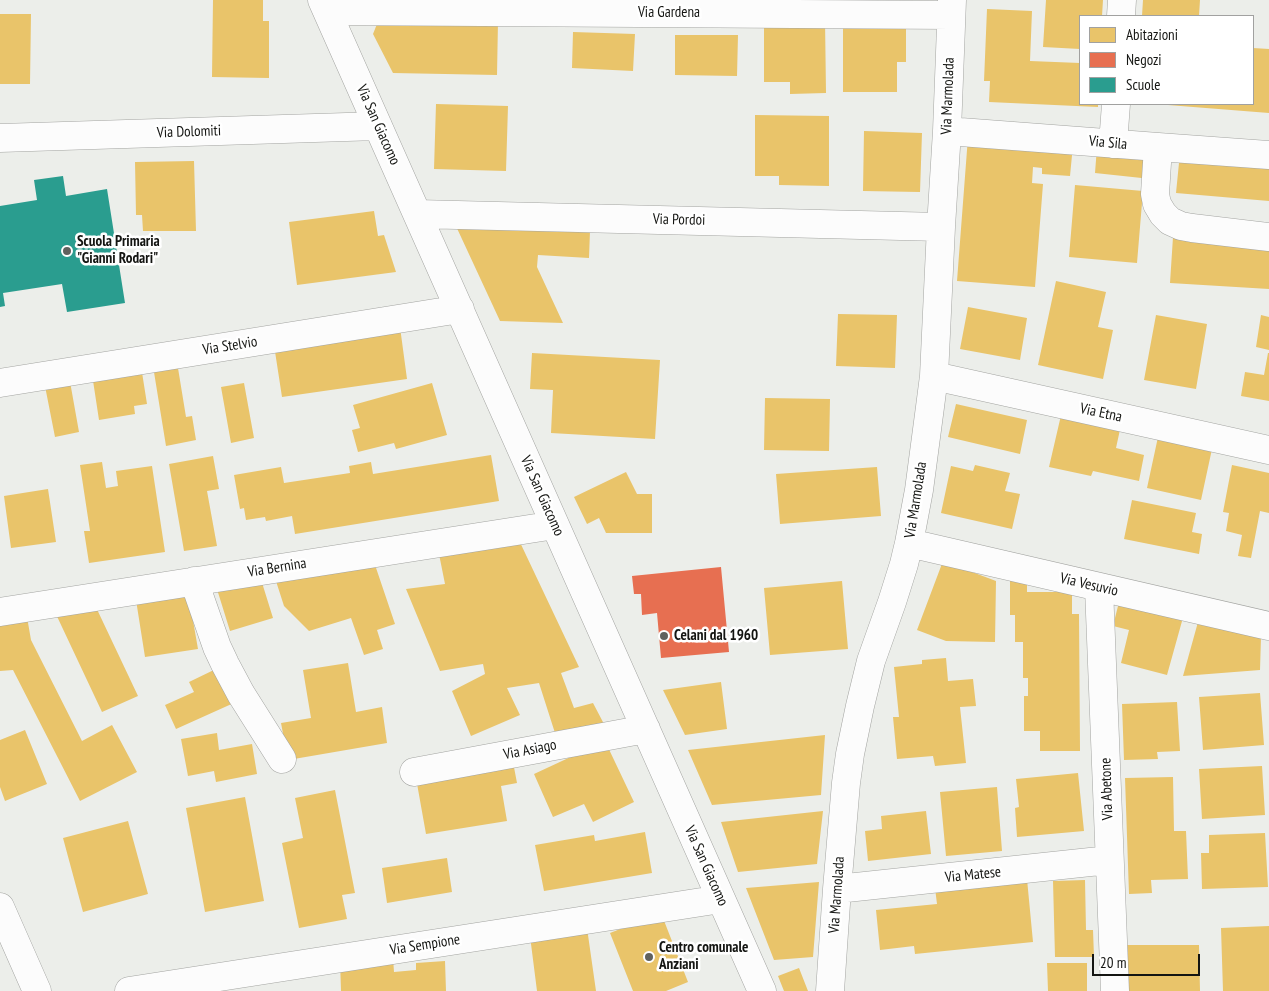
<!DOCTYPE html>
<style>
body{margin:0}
#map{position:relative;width:1269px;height:991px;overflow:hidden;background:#eceeea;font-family:"PT Sans Narrow",sans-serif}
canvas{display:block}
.legend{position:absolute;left:1079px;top:15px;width:175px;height:90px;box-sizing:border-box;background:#fff;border:1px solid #a1a1a0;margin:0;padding:6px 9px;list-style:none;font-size:15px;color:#141512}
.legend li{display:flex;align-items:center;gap:10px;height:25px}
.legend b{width:25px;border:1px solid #a1a1a0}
.scale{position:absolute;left:1092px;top:954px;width:108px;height:22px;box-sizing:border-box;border:2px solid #141512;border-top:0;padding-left:6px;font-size:15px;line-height:18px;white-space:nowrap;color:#141512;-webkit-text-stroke:4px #fff;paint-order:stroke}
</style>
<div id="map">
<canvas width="1269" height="991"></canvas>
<ul class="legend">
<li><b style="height:14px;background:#e9c46a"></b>Abitazioni</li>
<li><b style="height:14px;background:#e76f51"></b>Negozi</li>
<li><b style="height:14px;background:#2a9d8f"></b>Scuole</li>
</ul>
<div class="scale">20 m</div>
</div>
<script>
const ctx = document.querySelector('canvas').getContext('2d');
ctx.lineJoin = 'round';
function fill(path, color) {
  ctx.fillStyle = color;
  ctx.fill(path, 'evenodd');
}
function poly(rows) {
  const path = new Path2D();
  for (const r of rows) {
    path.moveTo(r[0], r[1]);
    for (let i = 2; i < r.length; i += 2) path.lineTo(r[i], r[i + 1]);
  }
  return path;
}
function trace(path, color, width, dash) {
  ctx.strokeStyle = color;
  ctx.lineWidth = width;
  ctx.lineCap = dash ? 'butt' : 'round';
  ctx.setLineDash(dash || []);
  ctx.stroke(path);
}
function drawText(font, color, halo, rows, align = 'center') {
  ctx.font = font + ' "PT Sans Narrow",sans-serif';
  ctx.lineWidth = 5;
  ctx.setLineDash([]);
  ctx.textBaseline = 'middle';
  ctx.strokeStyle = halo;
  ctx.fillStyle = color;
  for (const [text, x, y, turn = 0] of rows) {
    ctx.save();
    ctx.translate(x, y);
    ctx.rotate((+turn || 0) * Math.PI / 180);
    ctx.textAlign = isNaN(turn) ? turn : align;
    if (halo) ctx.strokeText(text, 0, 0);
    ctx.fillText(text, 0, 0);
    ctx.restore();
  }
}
const homes = poly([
 [213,0,263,0,263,21,269,21,269,78,212,77],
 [1046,0,1103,0,1102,16,1080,16,1080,49,1043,47],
 [1143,0,1200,0,1199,16,1142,16],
 [987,9,1032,11,1030,61,1080,63,1080,104,1098,104,1098,107,989,102,990,81,984,81],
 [0,14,31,14,30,84,0,84],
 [379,19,498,21,497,75,393,73,373,34],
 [764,19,825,19,826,93,790,94,790,82,764,82],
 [843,28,906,28,906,62,897,62,897,92,843,92],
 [573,32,635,34,633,71,572,68],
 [675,35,738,35,737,76,675,75],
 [1253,48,1269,49,1269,113,1168,105,1168,104,1253,104],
 [436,104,508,106,506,171,434,169],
 [755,115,829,116,829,186,779,185,779,176,755,176],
 [864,131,922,133,920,192,863,191],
 [968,137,1073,145,1070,176,1042,174,1042,168,1033,167,1032,183,1043,184,1035,287,957,281],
 [1097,147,1153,152,1151,179,1095,173],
 [1180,153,1269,161,1269,201,1176,193],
 [194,161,196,231,143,231,142,215,136,215,135,162],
 [1075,185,1143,191,1137,263,1069,257],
 [374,211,378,236,384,235,396,272,297,285,289,222],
 [455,224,590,231,589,258,538,255,537,267,563,323,500,321],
 [1173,237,1269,244,1269,289,1170,283],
 [1056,281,1106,292,1098,327,1113,330,1103,379,1038,365],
 [968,307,1027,318,1020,360,960,349],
 [838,314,897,315,895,368,836,366],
 [1156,315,1207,324,1196,389,1144,380],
 [1261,315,1269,317,1269,350,1256,347],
 [400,327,407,379,282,397,274,345],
 [532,353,660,360,655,439,551,433,553,390,530,389],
 [1268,353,1269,353,1269,401,1241,396,1245,372,1264,375],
 [177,362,186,417,192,416,196,440,166,446,153,366],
 [141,366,147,404,134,406,135,414,99,420,92,374],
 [69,376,79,432,55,437,44,381],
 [244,383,254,438,231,443,221,387],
 [432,383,447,435,396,449,394,443,358,452,352,430,360,428,353,405],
 [765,398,830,399,829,451,764,450],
 [956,404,1027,420,1020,454,948,437],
 [1062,411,1121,425,1116,448,1144,455,1139,481,1093,471,1091,476,1049,467],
 [1158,437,1212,449,1201,500,1147,488],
 [491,455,499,501,295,534,292,516,266,521,265,517,246,520,244,508,240,509,234,475,281,467,284,483,350,473,349,466,371,462,373,474],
 [213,456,219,489,207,491,217,546,184,551,169,464],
 [102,462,106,488,118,486,116,471,152,466,165,552,89,563,84,531,90,531,80,465],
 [975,465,1010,473,1005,491,1020,494,1012,529,941,513,951,466,973,471],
 [1232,465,1269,473,1269,513,1260,511,1251,558,1238,556,1242,535,1226,531,1229,513,1223,512],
 [877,467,881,516,780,524,776,474],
 [626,472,637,494,652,494,652,533,606,533,599,518,587,524,574,497],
 [48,489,56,542,11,548,4,496],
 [1132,500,1196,513,1192,532,1202,534,1199,554,1124,539],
 [517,536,579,667,561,673,574,708,593,703,604,724,555,733,539,683,507,688,520,715,471,736,452,691,485,674,483,664,440,671,406,589,445,584,438,549],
 [373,559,395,624,377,630,383,649,364,655,351,618,309,631,284,606,275,578],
 [943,561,996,581,995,642,946,641,917,630],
 [259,573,273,618,230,631,216,586],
 [1010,580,1027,580,1027,592,1072,592,1072,614,1079,614,1080,751,1040,751,1040,731,1024,731,1024,696,1028,696,1028,678,1023,678,1023,642,1015,642,1015,615,1010,615],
 [842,581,848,649,770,655,764,588],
 [188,592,198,649,145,657,136,600],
 [1120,598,1184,614,1167,675,1121,663,1129,630,1113,626],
 [94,603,138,696,102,712,54,610],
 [27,617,31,640,82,741,112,725,137,772,80,801,13,670,0,671,0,621],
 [1198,622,1261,637,1260,670,1183,676],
 [946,658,948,681,973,679,976,706,960,707,966,763,935,766,933,756,897,759,893,717,899,717,894,667,922,664,922,660],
 [348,663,356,712,382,707,387,743,288,760,281,723,311,718,303,670],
 [220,667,236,702,176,729,165,705,194,692,189,682],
 [721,682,727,729,685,735,663,690],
 [1260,693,1264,745,1203,750,1199,697],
 [1177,702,1180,751,1157,752,1158,759,1124,760,1122,704],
 [25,730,47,784,5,801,0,787,0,740],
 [217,733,219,750,252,744,257,774,216,782,214,771,188,776,181,739],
 [825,735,821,795,712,805,688,750],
 [605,741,634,802,593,822,584,804,553,817,534,774],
 [513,762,517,783,501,786,507,821,426,834,416,778],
 [1262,766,1265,815,1202,819,1199,769],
 [1078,773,1084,831,1017,837,1015,808,1019,807,1016,779],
 [1173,777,1174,831,1186,831,1188,879,1151,880,1152,893,1129,894,1125,778],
 [997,787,1002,851,946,856,940,792],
 [335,790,355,893,342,895,347,919,299,928,282,843,303,838,295,798],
 [245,797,264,901,205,912,186,808],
 [823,811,817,864,738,872,721,822],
 [926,811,931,854,868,861,865,831,882,829,881,816],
 [128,821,148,894,83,912,63,838],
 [645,832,652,873,544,891,535,845,594,835,595,841],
 [1265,833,1268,887,1202,889,1201,853,1209,853,1209,835],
 [447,858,452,892,387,903,382,868],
 [1027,879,1033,942,915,954,914,946,880,950,876,910,937,904,935,888],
 [1085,880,1086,930,1093,930,1094,957,1055,957,1053,881],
 [819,882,813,957,774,960,746,888],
 [661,913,688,982,666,991,633,991,610,933],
 [1269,926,1269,991,1223,991,1221,928],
 [587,928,596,991,537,991,530,936],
 [1127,945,1199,945,1200,991,1128,991],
 [393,958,394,972,416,970,416,963,445,961,446,991,341,991,340,960],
 [1047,963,1087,963,1087,991,1048,991],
 [799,968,808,991,784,991,778,976]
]);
const shops = poly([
 [721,567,729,652,661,658,657,613,642,615,641,594,634,594,632,576]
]);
const schools = poly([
 [63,176,66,196,107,189,125,303,67,312,62,284,3,293,5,306,0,307,0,206,37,200,34,180]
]);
const street = poly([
 [322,0,762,991],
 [327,11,951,15],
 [1121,16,1122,0],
 [947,131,1158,147,1269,155],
 [0,138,378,126],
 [1113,144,1116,104],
 [1158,147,1155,194,1157,204,1163,214,1170,221,1181,226,1192,228,1269,237],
 [417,214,941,227],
 [934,376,1269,450],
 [0,383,460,309],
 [909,543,1269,626],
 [194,581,217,647,225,664,241,694,282,759],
 [1099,588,1115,991],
 [0,612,555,525],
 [414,772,646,729],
 [837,889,1109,860],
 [0,907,37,991],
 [129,991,721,899],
 [830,991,837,889,846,783,850,754,860,706,871,661,892,602,904,564,909,543,919,490,930,407,934,376,941,227,947,131,952,0]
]);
const markers = [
 [67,251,5,"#60615e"],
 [664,636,5,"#60615e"],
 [649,957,5,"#60615e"]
];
const streetNames = [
 ["Via Gardena",669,13],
 ["Via Marmolada",948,96,-88],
 ["Via San Giacomo",378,125,66],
 ["Via Dolomiti",189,132,-2],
 ["Via Sila",1108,143,5],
 ["Via Pordoi",679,220,1],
 ["Via Stelvio",230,346,-9],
 ["Via Etna",1101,413,12],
 ["Via San Giacomo",542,496,66],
 ["Via Marmolada",916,500,-81],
 ["Via Bernina",277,568,-9],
 ["Via Vesuvio",1089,585,13],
 ["Via Asiago",530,750,-11],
 ["Via Abetone",1107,789,-92],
 ["Via San Giacomo",706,866,66],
 ["Via Matese",973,875,-6],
 ["Via Marmolada",837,895,-86],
 ["Via Sempione",425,945,-9]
];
const poiNames = [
 ["Scuola Primaria",77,242],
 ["\"Gianni Rodari\"",77,259],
 ["Celani dal 1960",674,636],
 ["Centro comunale",659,948],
 ["Anziani",659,965]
];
fill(homes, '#e9c46a');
fill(shops, '#e76f51');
fill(schools, '#2a9d8f');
trace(street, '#a3a4a1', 29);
trace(street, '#fcfcfc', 28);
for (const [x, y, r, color] of markers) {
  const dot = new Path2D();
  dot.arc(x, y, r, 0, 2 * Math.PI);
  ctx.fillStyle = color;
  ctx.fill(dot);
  trace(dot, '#fff', 2);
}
drawText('15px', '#141512', '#fff', streetNames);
drawText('bold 15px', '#141512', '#fff', poiNames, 'left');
</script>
